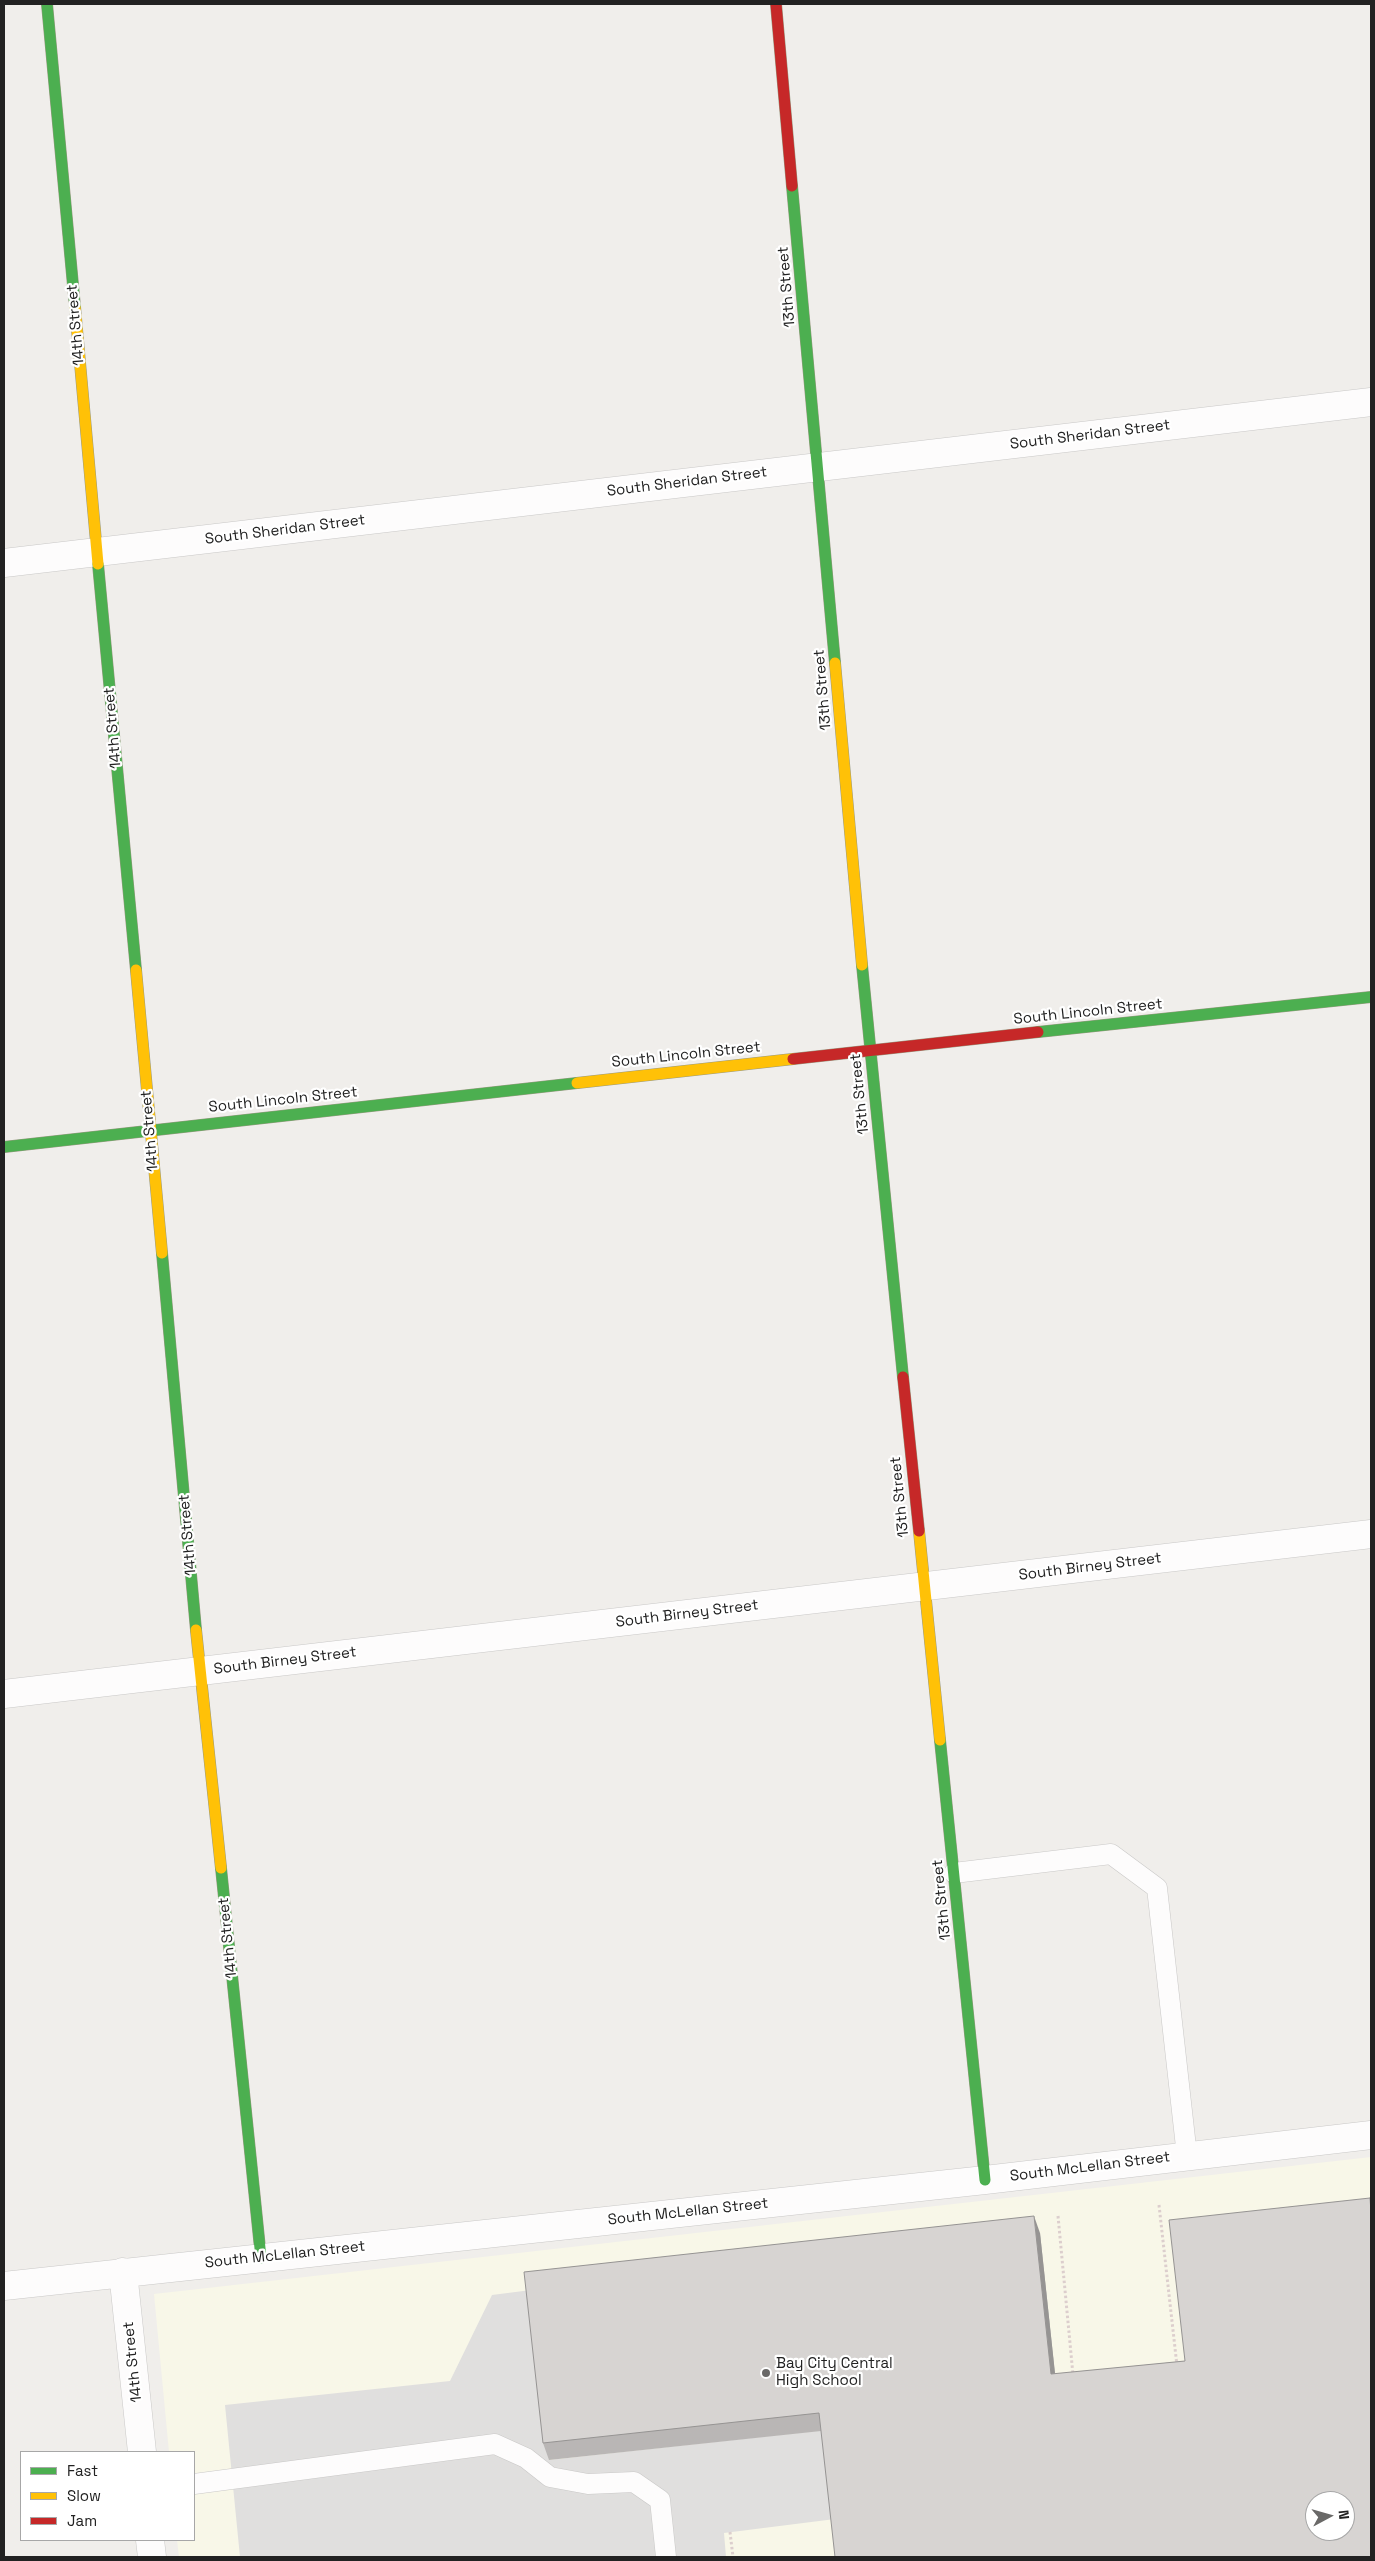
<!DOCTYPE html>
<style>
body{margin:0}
#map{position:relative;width:1375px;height:2561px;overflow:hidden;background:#f0eeeb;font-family:"Space Grotesk",sans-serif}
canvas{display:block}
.frame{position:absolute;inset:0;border:5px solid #222;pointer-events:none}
.legend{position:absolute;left:20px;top:2451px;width:175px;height:90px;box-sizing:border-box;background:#fff;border:1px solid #a7a7a7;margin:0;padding:6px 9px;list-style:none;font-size:15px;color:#222}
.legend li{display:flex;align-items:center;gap:10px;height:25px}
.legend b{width:25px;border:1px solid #a7a7a7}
.north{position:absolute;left:1305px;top:2491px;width:50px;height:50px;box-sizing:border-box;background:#fff;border:1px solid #a7a7a7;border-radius:50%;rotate:84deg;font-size:14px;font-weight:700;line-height:20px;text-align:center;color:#222}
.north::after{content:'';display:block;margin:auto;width:18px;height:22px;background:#6a6968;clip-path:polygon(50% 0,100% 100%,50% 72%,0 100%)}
</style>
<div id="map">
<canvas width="1375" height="2561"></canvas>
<div class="frame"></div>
<ul class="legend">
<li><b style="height:6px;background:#4caf50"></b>Fast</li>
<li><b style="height:6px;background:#ffc107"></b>Slow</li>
<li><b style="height:6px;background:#c62828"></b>Jam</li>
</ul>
<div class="north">N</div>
</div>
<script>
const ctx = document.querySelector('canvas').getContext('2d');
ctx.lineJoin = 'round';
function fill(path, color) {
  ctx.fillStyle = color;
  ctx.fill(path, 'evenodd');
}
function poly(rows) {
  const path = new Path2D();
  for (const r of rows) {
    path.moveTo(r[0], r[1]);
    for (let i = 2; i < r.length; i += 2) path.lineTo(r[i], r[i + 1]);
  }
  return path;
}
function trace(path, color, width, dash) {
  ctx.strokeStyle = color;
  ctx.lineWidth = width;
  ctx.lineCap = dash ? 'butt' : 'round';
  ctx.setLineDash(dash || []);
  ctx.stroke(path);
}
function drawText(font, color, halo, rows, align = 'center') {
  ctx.font = font + ' "Space Grotesk",sans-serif';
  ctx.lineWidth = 4.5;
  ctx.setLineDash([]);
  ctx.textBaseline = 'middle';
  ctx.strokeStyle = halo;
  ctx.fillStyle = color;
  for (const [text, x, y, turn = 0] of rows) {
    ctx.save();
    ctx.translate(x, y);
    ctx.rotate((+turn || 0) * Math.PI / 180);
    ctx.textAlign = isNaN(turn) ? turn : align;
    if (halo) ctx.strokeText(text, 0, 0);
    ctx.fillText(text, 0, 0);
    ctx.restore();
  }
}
const education = poly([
 [1371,2157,1371,2557,179,2557,177,2540,194,2540,194,2452,169,2452,154,2294],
 [1315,2501,1345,2501,1345,2531,1315,2531]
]);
const parking = poly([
 [531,2290,549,2460,825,2430,835,2519,724,2533,726,2557,240,2557,225,2405,450,2381,492,2295]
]);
const path = poly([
 [1159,2205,1177,2366],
 [1058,2216,1073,2375],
 [730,2532,733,2557]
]);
const lane = poly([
 [954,1873,1111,1854,1157,1888,1187,2156],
 [194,2484,495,2444,526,2458,550,2477,588,2484,634,2482,660,2500,666,2557]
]);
const street = poly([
 [4,563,1371,402],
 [4,1694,1371,1534],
 [123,2272,142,2452],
 [4,2286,985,2180,1371,2135],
 [150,2540,152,2557]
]);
const fast = poly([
 [47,4,75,307],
 [792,186,835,663],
 [98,564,136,970],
 [862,965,903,1377],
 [1038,1032,1371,997],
 [4,1147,577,1083],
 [162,1253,196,1630],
 [940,1740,985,2180],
 [221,1868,261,2258]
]);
const slow = poly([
 [75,307,98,564],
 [835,663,862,965],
 [136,970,162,1253],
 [577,1083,793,1059],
 [919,1531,940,1740],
 [196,1630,221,1868]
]);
const jam = poly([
 [776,4,792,186],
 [793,1059,1038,1032],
 [903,1377,919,1531]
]);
const wall = poly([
 [1370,2198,1371,2202,1371,2557,821,2431,549,2460,543,2443,1040,2233,1055,2374,1185,2361]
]);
const shadedWall = poly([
 [1034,2216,1040,2233,1057,2392,1051,2374]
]);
const building = poly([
 [1370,2198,1371,2212,1371,2557,835,2557,819,2413,543,2443,524,2272,1034,2216,1051,2374,1185,2361,1169,2220,1370,2198],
 [1315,2501,1345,2501,1345,2531,1315,2531,1315,2501]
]);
const markers = [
 [766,2373,5,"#6a6968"]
];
const streetNames = [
 ["13th Street",787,287,-95],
 ["14th Street",76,325,-95],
 ["South Sheridan Street",1090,435,-7],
 ["South Sheridan Street",687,482,-7],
 ["South Sheridan Street",285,530,-7],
 ["13th Street",823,690,-95],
 ["14th Street",113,728,-95],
 ["South Lincoln Street",1088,1012,-6],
 ["South Lincoln Street",686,1055,-6],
 ["13th Street",860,1094,-96],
 ["South Lincoln Street",283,1100,-6],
 ["14th Street",150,1131,-95],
 ["13th Street",900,1497,-96],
 ["14th Street",188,1535,-95],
 ["South Birney Street",1090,1567,-7],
 ["South Birney Street",687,1614,-7],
 ["South Birney Street",285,1661,-7],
 ["13th Street",942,1900,-96],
 ["14th Street",228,1938,-96],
 ["South McLellan Street",1090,2167,-7],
 ["South McLellan Street",688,2212,-6],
 ["South McLellan Street",285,2255,-6],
 ["14th Street",133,2362,-96]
];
const poiNames = [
 ["Bay City Central",776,2364],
 ["High School",776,2381]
];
fill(education, '#f8f7e8');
fill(parking, '#e0dfde');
trace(lane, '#c9c8c7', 21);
trace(street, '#c9c8c7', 29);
trace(fast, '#999a82', 12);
trace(slow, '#999a82', 12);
trace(jam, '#999a82', 12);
trace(path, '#dccecd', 3, [2.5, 2.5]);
trace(lane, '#fdfcfc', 20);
trace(street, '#fdfcfc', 28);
trace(fast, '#4caf50', 11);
trace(slow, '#ffc107', 11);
trace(jam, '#c62828', 11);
fill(wall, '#b9b6b5');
fill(shadedWall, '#969493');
fill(building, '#d7d4d2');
trace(building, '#969493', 1);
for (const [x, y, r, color] of markers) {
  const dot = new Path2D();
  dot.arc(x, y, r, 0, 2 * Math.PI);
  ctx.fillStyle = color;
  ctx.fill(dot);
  trace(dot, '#fff', 2);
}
drawText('15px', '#222', '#fff', streetNames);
drawText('15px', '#222', '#fff', poiNames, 'left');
</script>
